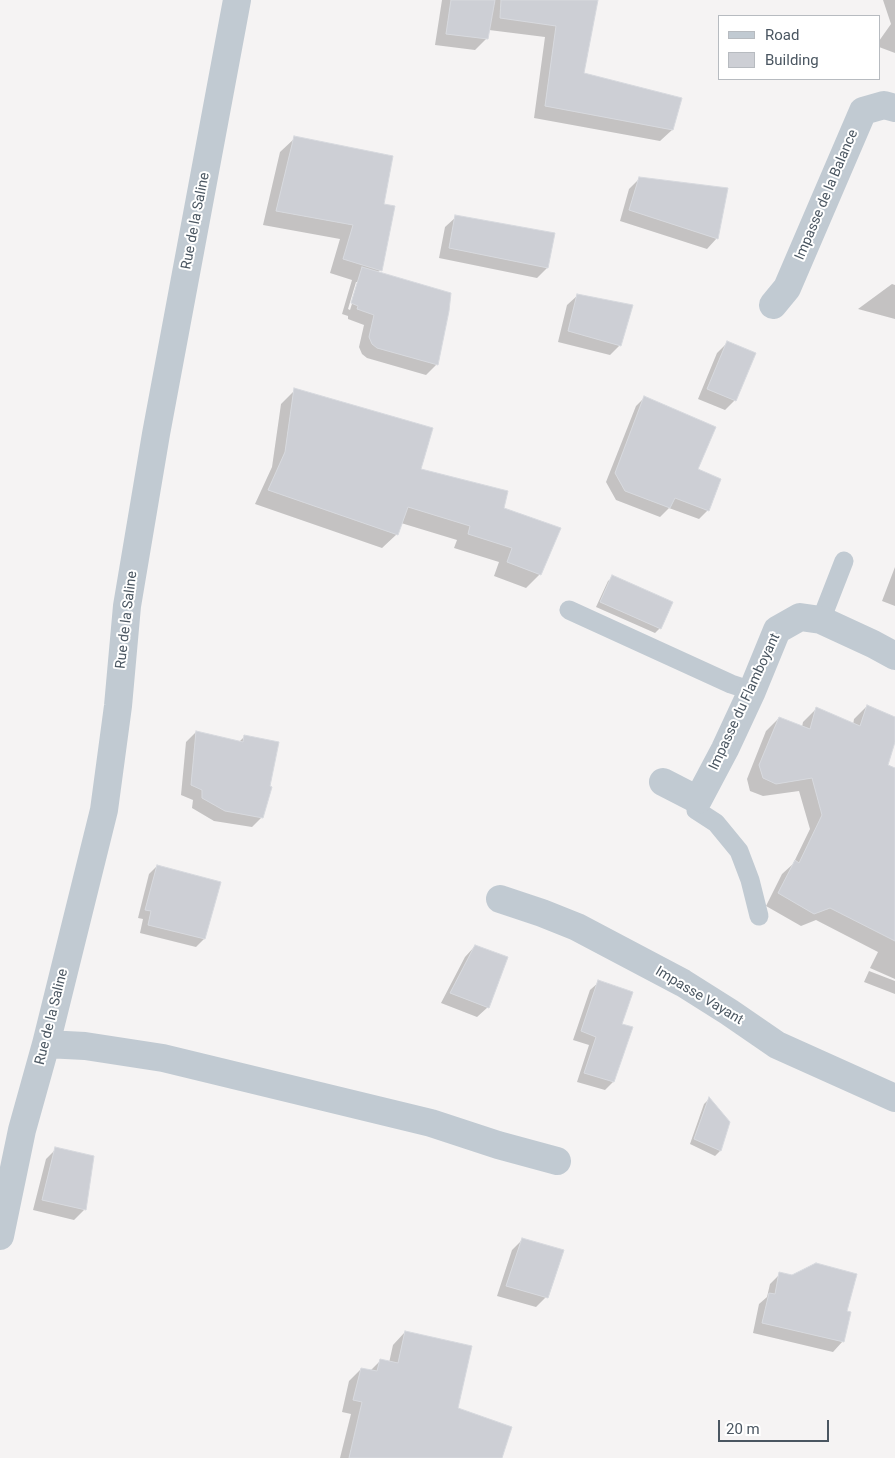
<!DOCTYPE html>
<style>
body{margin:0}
#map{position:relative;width:895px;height:1458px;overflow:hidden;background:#f5f3f3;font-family:Roboto,sans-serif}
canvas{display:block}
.legend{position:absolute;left:718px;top:15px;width:162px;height:65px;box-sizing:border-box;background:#fff;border:1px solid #b7bbc0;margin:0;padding:6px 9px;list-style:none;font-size:15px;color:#4a5661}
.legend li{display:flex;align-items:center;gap:10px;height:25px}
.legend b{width:25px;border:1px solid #b7bbc0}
.scale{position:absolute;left:718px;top:1420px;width:111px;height:22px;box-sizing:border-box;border:2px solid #4a5661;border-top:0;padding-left:6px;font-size:15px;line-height:18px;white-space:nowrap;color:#4a5661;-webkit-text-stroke:4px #fff;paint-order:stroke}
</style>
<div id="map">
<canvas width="895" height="1458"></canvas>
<ul class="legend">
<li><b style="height:6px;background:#c1cad2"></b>Road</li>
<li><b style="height:14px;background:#cdcfd5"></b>Building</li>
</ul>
<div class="scale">20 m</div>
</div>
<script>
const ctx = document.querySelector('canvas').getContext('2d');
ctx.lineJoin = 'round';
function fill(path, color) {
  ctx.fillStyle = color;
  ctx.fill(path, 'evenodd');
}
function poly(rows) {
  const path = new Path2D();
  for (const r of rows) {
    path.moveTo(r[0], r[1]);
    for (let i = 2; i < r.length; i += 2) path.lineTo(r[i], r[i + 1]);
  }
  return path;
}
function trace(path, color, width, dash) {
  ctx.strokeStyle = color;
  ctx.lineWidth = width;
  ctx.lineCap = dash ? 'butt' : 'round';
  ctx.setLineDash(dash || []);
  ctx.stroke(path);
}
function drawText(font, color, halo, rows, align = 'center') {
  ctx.font = font + ' Roboto,sans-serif';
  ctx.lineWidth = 4;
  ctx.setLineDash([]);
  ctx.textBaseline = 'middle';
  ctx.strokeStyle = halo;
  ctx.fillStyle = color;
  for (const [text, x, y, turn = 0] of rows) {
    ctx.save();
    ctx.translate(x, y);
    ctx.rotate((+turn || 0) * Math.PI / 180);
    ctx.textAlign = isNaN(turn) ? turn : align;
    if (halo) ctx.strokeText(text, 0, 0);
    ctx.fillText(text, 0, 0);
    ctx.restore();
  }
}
const shadow = poly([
 [442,0,597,0,582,74,672,130,660,141,534,118,545,37,489,30,487,38,475,50,435,45],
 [883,0,895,0,895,53,879,47,879,41,891,24],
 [295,138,382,205,380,270,377,273,447,311,436,365,426,375,367,358,362,354,359,347,364,325,348,319,348,316,342,314,352,280,330,273,340,239,263,225,280,152],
 [356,282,359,282,350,310,348,309],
 [639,179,717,238,707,249,620,221,629,189],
 [456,217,553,234,547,268,537,278,439,258,445,227],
 [892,284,895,285,895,319,858,309],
 [578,295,620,345,610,355,558,342,567,305],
 [727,343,735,400,725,410,698,399,717,353],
 [295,390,419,469,502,508,540,574,526,588,494,576,499,562,454,548,457,540,401,523,397,534,382,548,255,504,272,467,281,404],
 [645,397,696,470,708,510,699,519,669,508,660,517,616,500,606,482,636,406],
 [895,567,895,606,882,601],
 [613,577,660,628,655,633,596,607,608,581],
 [867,706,895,719,895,738,886,765,895,770,895,979,870,968,878,952,816,920,801,926,766,906,782,874,793,864,810,829,799,791,763,796,750,791,747,779,766,731,779,718,802,727,803,722,816,709,853,725,854,719],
 [196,732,239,742,244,737,262,817,252,827,214,821,192,808,193,800,181,795,186,742],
 [157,866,204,939,196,947,140,933,143,919,138,918,149,874],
 [475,946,488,1007,477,1017,441,1003,465,957],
 [869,971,895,981,895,994,864,982],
 [599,982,620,1025,631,1028,613,1082,605,1090,577,1082,589,1045,573,1040,590,990],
 [709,1099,729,1123,720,1151,715,1156,690,1144,704,1104],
 [56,1149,93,1157,84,1210,74,1220,33,1210,46,1159],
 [522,1240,546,1297,536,1307,497,1296,512,1250],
 [780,1274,845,1312,843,1341,833,1352,753,1333,759,1304,767,1297,770,1284],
 [405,1332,457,1409,501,1458,340,1458,351,1414,342,1412,349,1381,361,1369,370,1371,380,1361,389,1363,393,1345]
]);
const building = poly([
 [451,0,495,0,488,39,446,34,451,0],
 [501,0,598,0,584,73,682,98,673,130,545,106,556,26,500,18,501,0],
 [294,136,393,156,384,204,395,206,382,271,343,259,353,225,276,211,294,136],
 [639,177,728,188,718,239,629,210,639,177],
 [455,215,555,233,548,268,449,248,455,215],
 [362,267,451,293,449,311,438,365,377,348,372,344,369,337,374,315,357,309,358,306,351,303,362,267],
 [577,294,633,305,621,346,568,331,577,294],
 [727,341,756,353,736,401,707,389,727,341],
 [294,388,433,428,421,469,508,491,504,508,561,528,541,575,507,562,512,548,468,534,470,526,408,507,398,535,268,490,285,452,294,388],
 [644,396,716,427,698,469,721,479,709,511,675,498,670,508,625,491,615,473,644,396],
 [612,575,673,602,661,629,600,602,612,575],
 [867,705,895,717,895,742,888,765,895,768,895,941,830,908,814,914,778,893,795,860,799,863,822,815,812,778,776,784,763,778,759,765,779,717,810,729,816,707,860,726,867,705],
 [196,731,243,742,244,735,279,742,270,786,272,787,263,818,225,811,202,798,202,790,191,785,196,731],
 [157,865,221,882,205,939,148,925,151,911,145,910,157,865],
 [475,945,508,957,489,1008,450,993,475,945],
 [598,980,633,992,622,1024,633,1027,614,1082,584,1073,596,1037,581,1031,598,980],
 [709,1097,730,1122,721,1151,694,1139,709,1097],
 [55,1147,94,1156,86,1210,42,1200,55,1147],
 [522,1238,564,1250,548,1298,506,1286,522,1238],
 [816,1263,857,1274,847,1311,851,1312,844,1342,762,1323,769,1293,775,1294,779,1272,792,1275,816,1263],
 [405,1331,472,1346,458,1408,512,1427,502,1458,349,1458,362,1402,353,1400,361,1368,377,1371,380,1359,398,1363,405,1331]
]);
const lane = poly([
 [569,610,731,684,752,691],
 [821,620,844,561],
 [698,800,696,810,716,823,739,851,750,880,759,916]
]);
const street = poly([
 [773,305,787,288,863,111,884,105,895,108],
 [663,782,698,800,725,749,752,691,777,630,800,617,821,620,873,644,895,656],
 [500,899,542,913,577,927,683,983,729,1012,777,1045,895,1098],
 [46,1044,85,1046,163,1058,431,1123,498,1145,557,1161],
 [0,1236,22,1130,46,1044,104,810,118,706,127,606,156,434,237,0]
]);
const streetNames = [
 ["Impasse de la Balance",827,195,-67],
 ["Rue de la Saline",196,221,-79],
 ["Rue de la Saline",127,620,-83],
 ["Impasse du Flamboyant",745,702,-65],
 ["Impasse Vayant",699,996,31],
 ["Rue de la Saline",52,1017,-76]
];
fill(shadow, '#0003');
fill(building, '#cdcfd5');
trace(building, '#d7d9de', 1);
trace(lane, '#c1cad2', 19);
trace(street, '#c1cad2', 28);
drawText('14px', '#4a5661', '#fff', streetNames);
</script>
